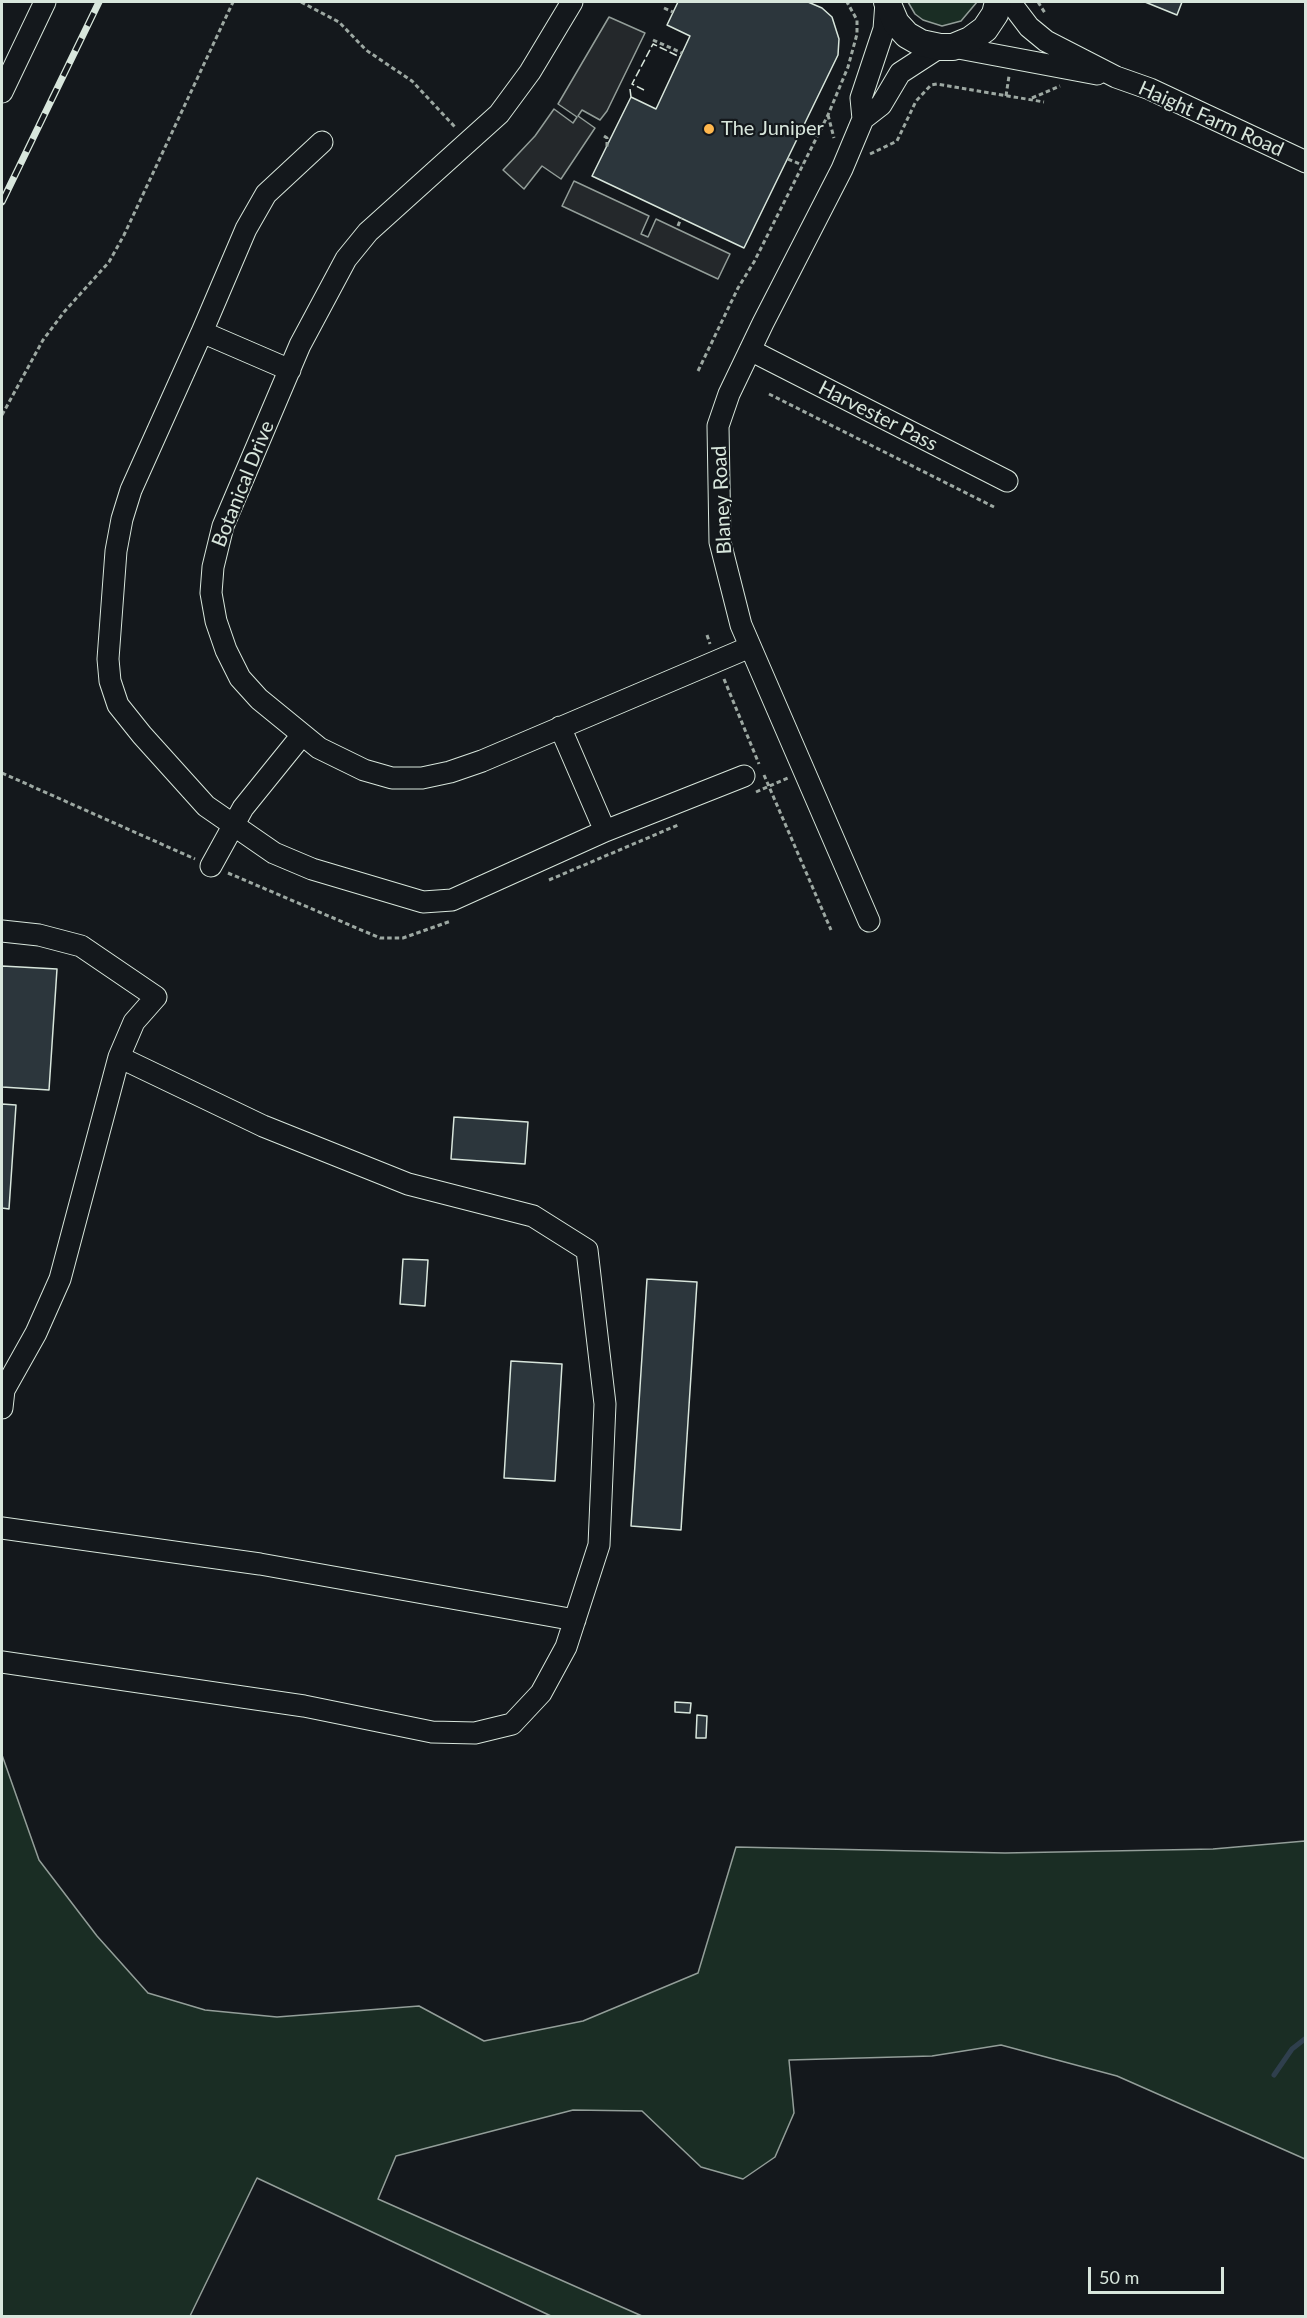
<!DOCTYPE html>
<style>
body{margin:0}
#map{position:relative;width:1307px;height:2318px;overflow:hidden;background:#14181c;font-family:Lato,sans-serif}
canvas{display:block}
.frame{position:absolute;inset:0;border:3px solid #d8e6dc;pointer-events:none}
.scale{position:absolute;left:1088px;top:2267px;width:136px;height:27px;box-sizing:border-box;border:3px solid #d8e6dc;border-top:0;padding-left:8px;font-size:18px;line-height:21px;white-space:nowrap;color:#d8e6dc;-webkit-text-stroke:4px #14181c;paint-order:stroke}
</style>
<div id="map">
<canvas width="1307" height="2318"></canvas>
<div class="frame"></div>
<div class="scale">50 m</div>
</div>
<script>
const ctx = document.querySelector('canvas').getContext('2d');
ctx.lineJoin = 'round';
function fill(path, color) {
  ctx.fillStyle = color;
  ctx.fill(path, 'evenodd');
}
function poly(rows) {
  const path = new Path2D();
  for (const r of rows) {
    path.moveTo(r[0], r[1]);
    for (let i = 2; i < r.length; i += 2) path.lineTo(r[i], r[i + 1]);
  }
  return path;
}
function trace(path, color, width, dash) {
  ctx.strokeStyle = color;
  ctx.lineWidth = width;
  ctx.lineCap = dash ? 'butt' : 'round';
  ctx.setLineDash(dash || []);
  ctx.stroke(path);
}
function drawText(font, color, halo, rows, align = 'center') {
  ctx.font = font + ' Lato,sans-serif';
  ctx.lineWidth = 4.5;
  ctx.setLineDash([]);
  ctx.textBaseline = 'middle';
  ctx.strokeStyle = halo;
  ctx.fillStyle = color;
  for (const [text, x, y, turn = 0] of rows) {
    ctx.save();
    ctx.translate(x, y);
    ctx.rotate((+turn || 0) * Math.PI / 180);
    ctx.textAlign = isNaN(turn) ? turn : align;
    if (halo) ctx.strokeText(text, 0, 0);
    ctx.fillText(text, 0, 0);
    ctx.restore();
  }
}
const green = poly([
 [908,2,977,2,961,21,942,26,923,20,915,14,908,2],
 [2,1755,39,1860,97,1936,148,1993,205,2010,277,2017,419,2006,484,2041,583,2021,698,1973,736,1847,1005,1853,1213,1849,1305,1841,1305,2159,1117,2076,1001,2045,932,2056,789,2060,794,2113,775,2157,743,2179,701,2167,642,2111,573,2110,396,2156,378,2199,642,2316,551,2316,257,2178,190,2316,2,2316,2,1755]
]);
const parking = poly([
 [609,17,645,33,607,111,600,120,582,110,578,116,595,128,561,179,542,166,524,189,503,170,535,136,554,109,573,123,577,117,558,104,609,17],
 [574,181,649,216,641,234,648,237,656,219,730,254,718,279,562,206,574,181]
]);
const stream = poly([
 [1274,2075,1292,2049,1306,2038]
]);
const building = poly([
 [678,2,808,2,822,8,832,17,839,39,838,55,744,248,592,176,631,97,656,109,690,36,667,25,678,2],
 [1145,2,1182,2,1177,15,1145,2],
 [2,966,57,969,49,1090,2,1087,2,966],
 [2,1104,16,1105,9,1209,2,1208,2,1104],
 [454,1117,528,1122,525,1164,451,1159,454,1117],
 [403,1259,428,1260,425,1306,400,1304,403,1259],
 [647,1279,697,1282,681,1530,631,1526,647,1279],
 [511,1361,562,1364,555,1481,504,1478,511,1361],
 [675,1702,691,1703,690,1713,675,1712,675,1702],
 [697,1715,707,1716,706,1738,696,1738,697,1715]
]);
const path = poly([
 [301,2,339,22,366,50,412,81,455,127],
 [1038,2,1045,13],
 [664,8,673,12],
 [653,40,682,53],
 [1006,96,1009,76],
 [1032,98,1060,86],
 [828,115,834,138],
 [604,136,607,138,607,148],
 [870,154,897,141,916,101,931,85,937,84,1044,102],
 [788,159,802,165],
 [678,226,681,218],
 [698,371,738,288,754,262,828,115,848,67,857,34,857,20,847,2],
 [769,394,994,507],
 [2,415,43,340,64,312,109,262,124,235,233,2],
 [707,635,710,644],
 [724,679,759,764],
 [2,773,195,859],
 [764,775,831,930],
 [756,792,788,778],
 [228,873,380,938,403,938,451,921],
 [549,880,678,825]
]);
const minor = poly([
 [572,2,530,72,499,114,368,232,346,259,300,345,223,526,213,567,211,593,216,621,226,650,240,678,259,699,319,748,364,770,392,778,422,778,450,772,482,761,750,647],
 [1010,2,1029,27,1046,41,1116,77,1150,89,1306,162],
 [953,47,1097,74],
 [2,92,45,2],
 [863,119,861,98,884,29,886,2],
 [202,332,131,490,122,519,116,551,108,659,110,681,118,705,142,735,206,806,274,853,312,869,423,902,452,900,605,831,560,727],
 [750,350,1007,481],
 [290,370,202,332,246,229,266,194,322,142],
 [605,831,744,776],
 [211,866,243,808,302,735],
 [869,921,741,625,720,542,718,426,729,394,763,323,842,169,863,119,881,105,900,73,940,47],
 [2,931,39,935,81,946,156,997,134,1022,119,1057,60,1279,36,1333,4,1390,2,1408],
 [2,1528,260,1564,575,1620],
 [2,1662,304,1706,432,1732,475,1733,512,1724,541,1693,566,1647,599,1545,605,1404,587,1250,533,1216,408,1184,263,1126,119,1057]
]);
const major = poly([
 [887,2,896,23,907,35,921,43,940,47,953,47,970,40,985,29,995,14,998,2]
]);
const rail = poly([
 [2,202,99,2]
]);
const fence = poly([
 [630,89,631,97],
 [644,90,632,84,653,44,680,57]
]);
const markers = [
 [709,129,6,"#ffb74d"]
];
const streetNames = [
 ["Haight Farm Road",1211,119,24],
 ["Harvester Pass",878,416,27],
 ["Botanical Drive",243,484,-68],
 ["Blaney Road",722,500,-93]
];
const poiNames = [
 ["The Juniper",721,129]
];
fill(green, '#1a2d24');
trace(green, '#939e99', 1.5);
fill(parking, '#24282b');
trace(parking, '#939e99', 1.5);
trace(stream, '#2f3f4d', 5);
fill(building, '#2c363c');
trace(building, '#d8e6dc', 1.5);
trace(minor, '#d8e6dc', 23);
trace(major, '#d8e6dc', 28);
trace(path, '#9da8a2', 3, [4.5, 3]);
trace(minor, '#14181c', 21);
trace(major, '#14181c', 26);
trace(rail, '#d8e6dc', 7);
trace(rail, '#14181c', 4.5, [14]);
trace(fence, '#d8e6dc', 1.5, [8, 3]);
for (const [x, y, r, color] of markers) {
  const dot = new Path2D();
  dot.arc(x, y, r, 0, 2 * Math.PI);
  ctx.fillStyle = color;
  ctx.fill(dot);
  trace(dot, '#14181c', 2);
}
drawText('20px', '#d8e6dc', '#14181c', streetNames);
drawText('20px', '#d8e6dc', '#14181c', poiNames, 'left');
</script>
